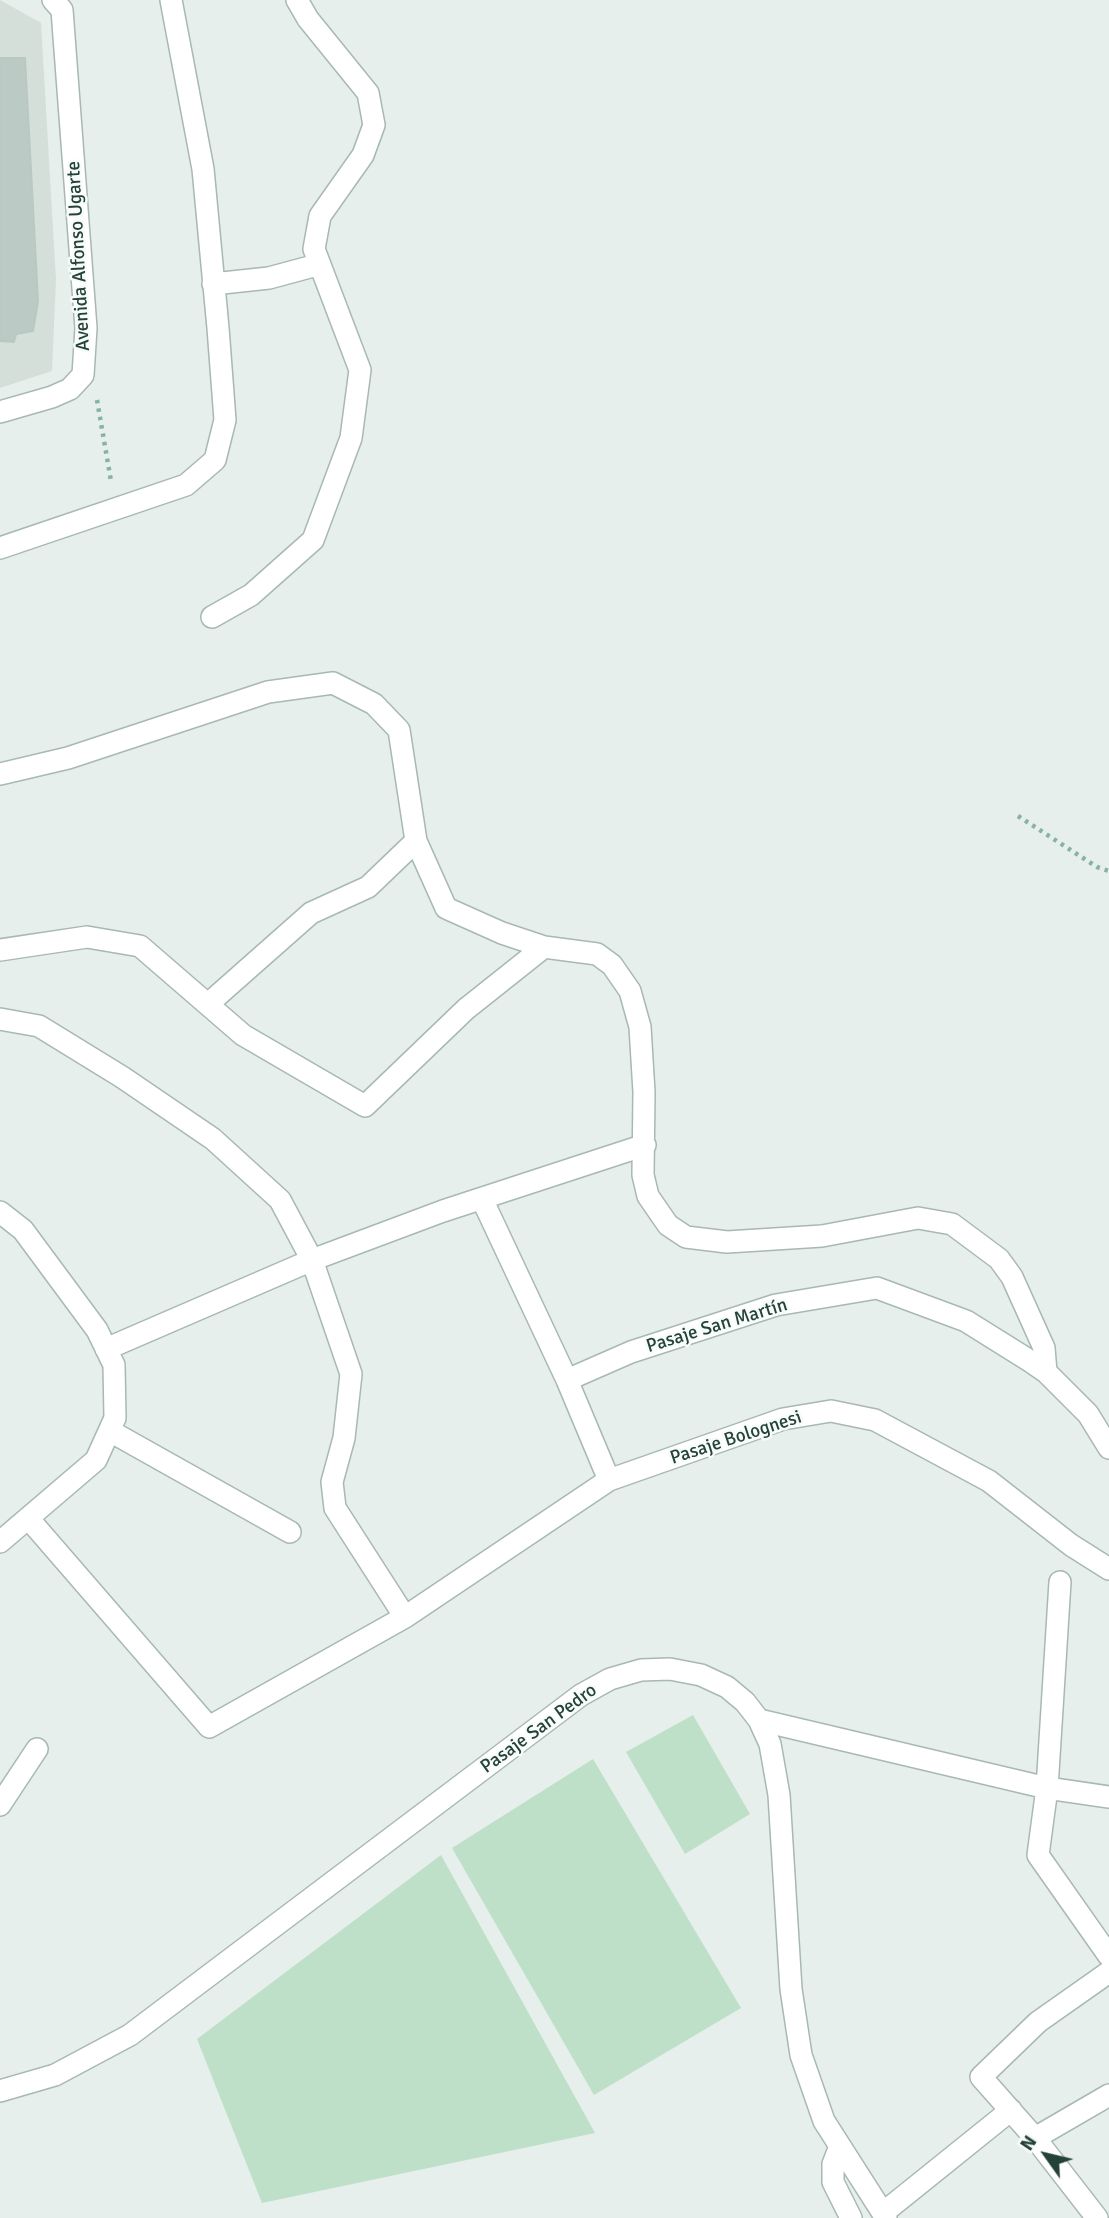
<!DOCTYPE html>
<meta charset="utf-8">
<style>
body{margin:0}
#map{position:relative;width:1109px;height:2218px;overflow:hidden;background:#e6efeb;font-family:Signika,sans-serif}
canvas{display:block}
.north{position:absolute;left:1011px;top:2120px;width:70px;height:70px;-webkit-text-stroke:5px #f7fbf9;paint-order:stroke;rotate:304deg;font-size:19px;font-weight:700;line-height:28px;text-align:center;color:#24423a}
.north::after{content:'';display:block;margin:auto;width:24px;height:32px;background:#24423a;clip-path:polygon(50% 0,100% 100%,50% 72%,0 100%)}
</style>
<div id="map">
<canvas width="1109" height="2218"></canvas>
<div class="north">N</div>
</div>
<script>
const ctx = document.querySelector('canvas').getContext('2d');
ctx.lineJoin = 'round';
function fill(path, color) {
  ctx.fillStyle = color;
  ctx.fill(path, 'evenodd');
}
function poly(rows) {
  const path = new Path2D();
  for (const r of rows) {
    path.moveTo(r[0], r[1]);
    for (let i = 2; i < r.length; i += 2) path.lineTo(r[i], r[i + 1]);
  }
  return path;
}
function trace(path, color, width, dash) {
  ctx.strokeStyle = color;
  ctx.lineWidth = width;
  ctx.lineCap = dash ? 'butt' : 'round';
  ctx.setLineDash(dash || []);
  ctx.stroke(path);
}
function drawText(font, color, halo, rows, align = 'center') {
  ctx.font = font + ' Signika,sans-serif';
  ctx.lineWidth = 5;
  ctx.setLineDash([]);
  ctx.textBaseline = 'middle';
  ctx.strokeStyle = halo;
  ctx.fillStyle = color;
  for (const [text, x, y, turn = 0] of rows) {
    ctx.save();
    ctx.translate(x, y);
    ctx.rotate((+turn || 0) * Math.PI / 180);
    ctx.textAlign = isNaN(turn) ? turn : align;
    if (halo) ctx.strokeText(text, 0, 0);
    ctx.fillText(text, 0, 0);
    ctx.restore();
  }
}
const built = poly([
 [0,0,41,23,56,280,52,371,0,388]
]);
const green = poly([
 [693,1715,750,1814,685,1854,626,1752],
 [593,1759,741,2008,594,2095,452,1848],
 [441,1855,595,2133,262,2203,197,2039]
]);
const building = poly([
 [0,58,25,58,38,301,33,331,16,334,14,342,0,341,0,58]
]);
const path = poly([
 [97,400,111,481],
 [1018,816,1097,867,1109,871]
]);
const street = poly([
 [213,284,269,278,317,265],
 [0,412,52,397,70,389,83,375,86,328,62,10,53,0],
 [0,548,186,485,215,460,225,420,218,328,203,169,171,0],
 [212,617,251,595,313,540,351,438,360,370,314,249,320,216,363,155,374,125,368,93,308,19,297,0],
 [0,774,68,758,268,692,333,683,374,704,399,730,416,841,446,908,502,933,544,947,597,954,612,965,630,991,640,1027,644,1092,643,1175,648,1196,668,1225,686,1237,727,1242,822,1236,918,1218,952,1224,999,1259,1012,1277,1044,1348,1046,1372],
 [0,950,87,937,140,946,243,1035,365,1106,466,1009,544,947],
 [208,1004,311,913,368,887,416,841],
 [0,1019,39,1026,122,1077,213,1139,280,1200,312,1260,351,1374,344,1438,332,1482,335,1508,405,1617],
 [482,1199,567,1380,609,1480],
 [0,1212,23,1230,97,1330,114,1365,115,1418,96,1460,0,1542],
 [106,1349,312,1260,443,1211,645,1145],
 [567,1380,631,1352,776,1305,877,1288,966,1321,1030,1361,1046,1372,1088,1414,1109,1448],
 [110,1431,290,1532],
 [28,1518,209,1727,405,1617,609,1480,783,1419,831,1411,875,1420,989,1481,1071,1545,1109,1569],
 [1060,1582,1047,1788,1038,1855,1109,1956],
 [759,1720,1047,1788,1109,1797],
 [0,1805,37,1749],
 [0,2091,55,2075,130,2035,581,1695,610,1679,641,1670,670,1669,701,1675,727,1687,745,1702,759,1720,770,1744,779,1795,791,1989,801,2055,824,2121,886,2218],
 [1035,2138,1109,2095],
 [840,2146,833,2164,833,2182,851,2218],
 [883,2213,1011,2110],
 [1097,2218,1035,2138,981,2077,1038,2022,1109,1972]
]);
const streetNames = [
 ["Avenida Alfonso Ugarte",79,256,-93],
 ["Pasaje San Martín",717,1326,-17],
 ["Pasaje Bolognesi",736,1438,-18],
 ["Pasaje San Pedro",539,1729,-36]
];
fill(built, '#d4dfda');
fill(green, '#bfe0c8');
fill(building, '#bbcac4');
trace(building, '#b8c9c2', 2);
trace(street, '#a8b8b2', 24);
trace(path, '#86b3a5', 4.5, [3.5, 5]);
trace(street, '#fff', 21);
drawText('19px', '#24423a', '#f7fbf9', streetNames);
</script>
